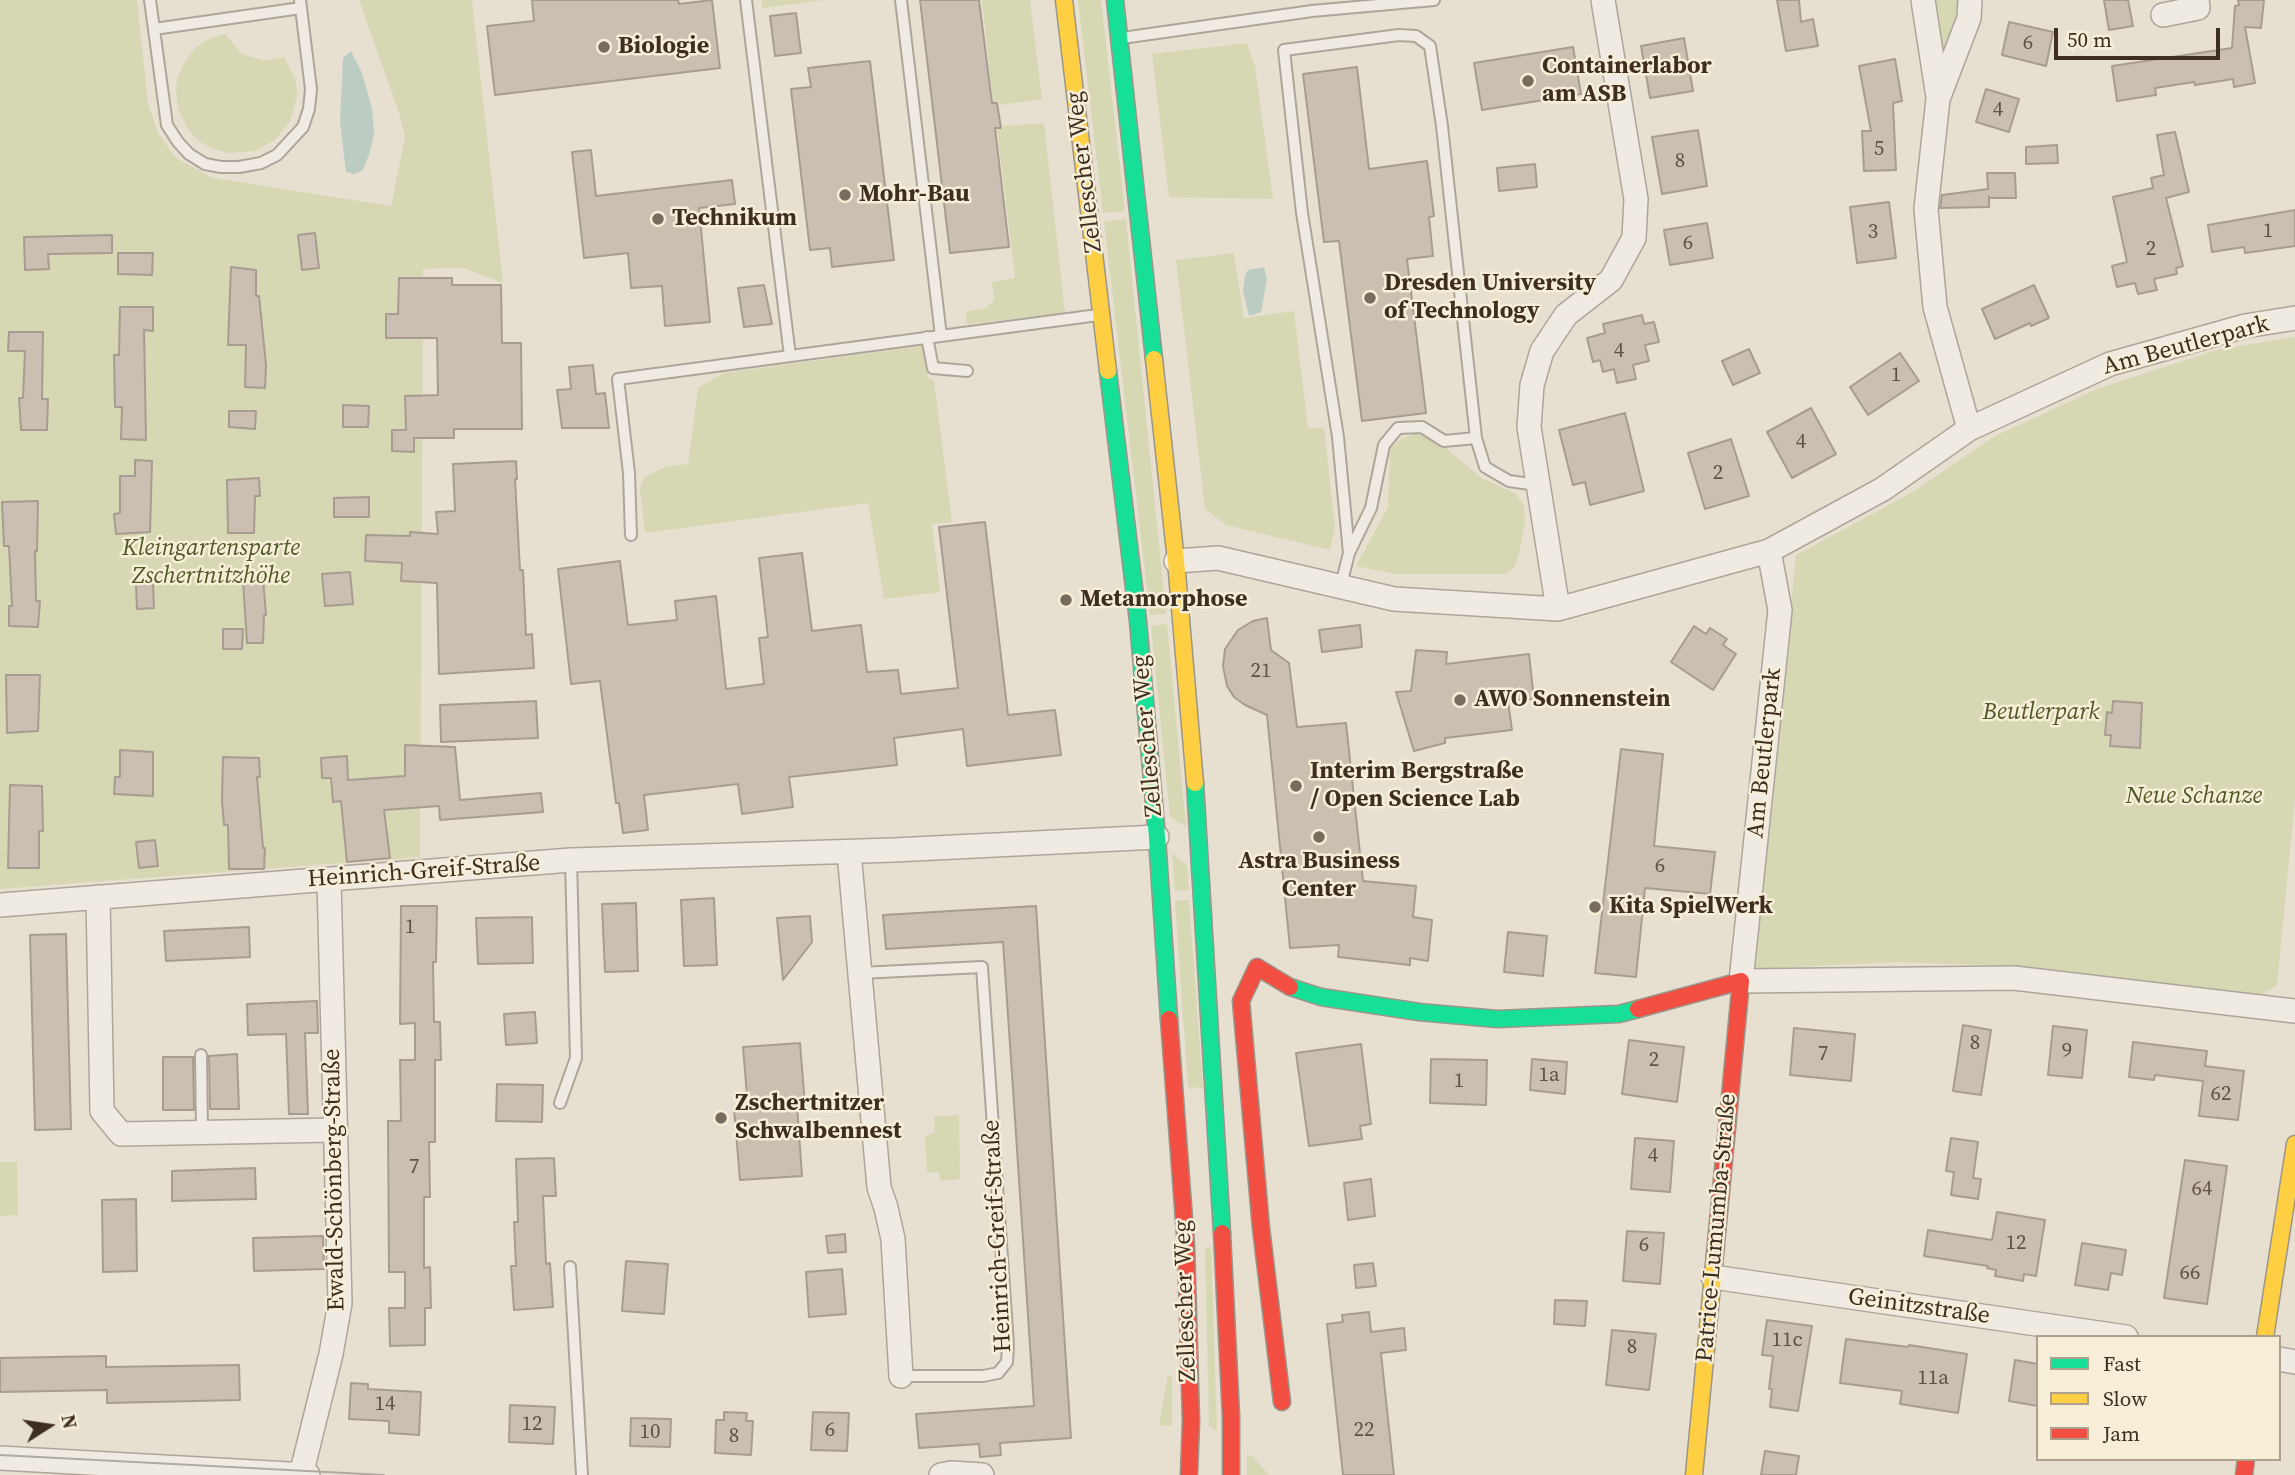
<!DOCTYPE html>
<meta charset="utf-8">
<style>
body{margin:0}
#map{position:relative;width:2295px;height:1475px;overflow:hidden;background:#e7e0d1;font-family:"Source Serif 4",serif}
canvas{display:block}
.legend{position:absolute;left:2036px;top:1335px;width:245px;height:126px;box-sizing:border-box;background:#f7eed8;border:2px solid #ada18e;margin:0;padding:9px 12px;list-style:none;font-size:21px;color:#3d2e20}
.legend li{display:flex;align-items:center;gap:14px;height:35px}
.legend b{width:35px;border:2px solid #ada18e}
.north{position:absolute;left:14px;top:1391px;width:70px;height:70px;-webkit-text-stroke:5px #f7eed8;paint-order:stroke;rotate:78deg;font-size:19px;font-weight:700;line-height:28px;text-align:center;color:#3d2e20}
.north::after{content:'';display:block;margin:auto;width:24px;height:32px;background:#3d2e20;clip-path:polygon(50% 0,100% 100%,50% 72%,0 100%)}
.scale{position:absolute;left:2054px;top:28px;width:166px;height:32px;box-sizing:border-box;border:4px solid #3d2e20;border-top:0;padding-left:9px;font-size:21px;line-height:24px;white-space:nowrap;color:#3d2e20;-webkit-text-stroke:5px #f7eed8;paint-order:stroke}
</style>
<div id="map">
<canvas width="2295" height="1475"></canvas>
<ul class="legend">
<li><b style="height:9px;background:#16e098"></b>Fast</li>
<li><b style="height:9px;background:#ffcf43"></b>Slow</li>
<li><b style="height:9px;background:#f24e42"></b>Jam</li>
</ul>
<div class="north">N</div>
<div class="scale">50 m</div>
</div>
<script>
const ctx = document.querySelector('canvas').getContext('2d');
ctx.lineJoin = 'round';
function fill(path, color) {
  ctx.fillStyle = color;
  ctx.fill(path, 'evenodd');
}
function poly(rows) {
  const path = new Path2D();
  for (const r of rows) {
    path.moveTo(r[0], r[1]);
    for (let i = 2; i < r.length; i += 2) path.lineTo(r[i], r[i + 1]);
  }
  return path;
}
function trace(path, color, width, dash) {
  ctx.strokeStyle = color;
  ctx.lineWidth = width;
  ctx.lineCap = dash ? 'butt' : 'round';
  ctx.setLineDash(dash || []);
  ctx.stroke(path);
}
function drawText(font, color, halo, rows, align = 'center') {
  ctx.font = font + ' "Source Serif 4",serif';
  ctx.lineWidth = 5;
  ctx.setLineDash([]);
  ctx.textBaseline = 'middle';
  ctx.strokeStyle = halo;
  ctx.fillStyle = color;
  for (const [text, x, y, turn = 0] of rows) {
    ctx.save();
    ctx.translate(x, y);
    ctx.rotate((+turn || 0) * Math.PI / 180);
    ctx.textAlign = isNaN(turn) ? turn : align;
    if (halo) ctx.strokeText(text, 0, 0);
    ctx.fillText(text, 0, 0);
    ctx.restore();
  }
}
const green = poly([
 [0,0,137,0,148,104,158,133,176,158,213,178,391,206,405,137,399,113,359,0,472,0,503,283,464,268,423,269,420,857,0,889],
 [762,0,824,0,762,8],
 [982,0,1030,0,1042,99,1000,105,999,101,993,102],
 [1078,0,1101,0,1125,211,1103,213],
 [1935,0,1964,0,1945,52,1941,45],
 [225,34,242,54,266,61,284,57,296,81,297,96,290,121,275,140,255,151,228,153,213,149,200,142,190,132,178,109,176,93,177,80,183,65,194,49,211,38],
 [1247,43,1255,66,1273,199,1169,197,1152,54],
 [1044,123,1065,313,967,324,966,312,986,308,994,300,992,282,1015,278,997,129,1003,129,1003,126],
 [1126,219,1166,614,1150,615,1104,222],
 [1234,253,1244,318,1294,311,1308,429,1324,427,1335,528,1330,550,1226,525,1205,509,1176,260],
 [2295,337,2295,799,2277,985,2261,996,2015,966,1896,962,1755,969,1796,555,1913,492,1993,437,2097,389,2217,350],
 [922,346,928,378,934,381,952,522,932,524,940,592,884,599,868,503,645,533,640,489,644,477,665,467,688,464,698,388,724,373],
 [1415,433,1439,442,1481,478,1515,493,1524,505,1525,523,1519,554,1514,568,1505,574,1395,574,1356,566,1388,507,1390,449,1399,440],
 [1167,624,1186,827,1170,817,1151,626],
 [1172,853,1187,865,1189,890,1175,891],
 [1189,900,1203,1088,1188,1087,1175,901],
 [959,1115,960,1179,940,1181,939,1172,927,1173,925,1136,935,1132,934,1117],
 [0,1162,17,1162,18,1215,0,1216],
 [1211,1247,1217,1430,1209,1427,1205,1248],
 [1168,1375,1172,1376,1172,1426,1159,1425],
 [1247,1454,1253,1457,1269,1475,1247,1475]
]);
const water = poly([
 [351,51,362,73,372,109,374,133,370,152,363,170,354,174,346,172,340,121,343,58],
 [1264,267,1267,279,1261,312,1249,316,1243,291,1245,275,1248,270]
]);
const building = poly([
 [532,0,678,0,679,4,712,0,720,68,495,95,487,26,534,21,532,0],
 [920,0,979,0,992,103,997,103,1001,128,995,128,1009,247,950,253,920,0],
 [1777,0,1799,0,1801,22,1813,19,1818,46,1786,51,1777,0],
 [2104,0,2128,0,2133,26,2109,30,2104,0],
 [2238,0,2264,0,2261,28,2245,27,2255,83,2234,87,2233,79,2195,85,2194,82,2155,88,2156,95,2117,101,2112,66,2232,48,2235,6,2239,5,2238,0],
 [796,13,801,53,775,56,770,16,796,13],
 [2009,22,2053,32,2046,66,2002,55,2009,22],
 [1684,38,1693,91,1650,98,1641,46,1684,38],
 [1573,47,1581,94,1482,110,1474,63,1573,47],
 [1895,59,1902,101,1893,103,1896,170,1864,171,1862,131,1871,131,1859,66,1895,59],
 [870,61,894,260,832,267,830,248,810,250,791,89,811,87,808,68,870,61],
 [1357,67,1369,169,1427,161,1434,216,1429,217,1433,256,1407,259,1426,413,1362,421,1339,241,1324,242,1303,74,1357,67],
 [1986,89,2019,99,2009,132,1976,122,1986,89],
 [1698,130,1707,186,1662,194,1652,137,1698,130],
 [2175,132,2189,192,2166,198,2183,266,2176,268,2177,274,2154,279,2157,290,2138,294,2135,283,2117,287,2112,266,2127,262,2113,197,2153,188,2151,178,2164,175,2157,135,2175,132],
 [2057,145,2058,163,2026,164,2026,147,2057,145],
 [591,150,596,196,732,180,735,204,699,208,710,322,665,326,662,286,631,288,628,253,584,258,572,152,591,150],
 [1535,164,1537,187,1499,191,1497,168,1535,164],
 [1987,173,2015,173,2016,198,1989,198,1989,196,1989,207,1940,208,1942,195,1988,189,1987,173],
 [1889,202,1896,258,1857,263,1850,207,1889,202],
 [2295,210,2295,246,2245,253,2244,247,2212,252,2208,225,2295,210],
 [1707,223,1713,258,1670,265,1664,230,1707,223],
 [315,233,319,268,302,270,298,235,315,233],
 [112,235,112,253,48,254,49,269,25,270,24,237,112,235],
 [118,253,153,253,152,275,118,274,118,253],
 [231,267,256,270,256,296,259,296,266,365,265,388,245,387,246,345,228,345,231,267],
 [399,278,452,278,452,285,501,285,502,343,521,343,522,429,454,429,454,438,414,438,414,452,392,451,392,430,406,430,405,396,438,395,437,338,386,338,386,314,398,314,399,278],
 [764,285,772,324,744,327,738,288,764,285],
 [2034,285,2049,318,2031,326,2030,323,1995,339,1982,309,2034,285],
 [120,307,153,307,153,331,144,330,146,440,121,439,122,407,115,407,114,355,119,355,120,307],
 [1642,315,1644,324,1654,322,1659,342,1645,345,1649,361,1633,365,1636,379,1617,383,1614,369,1603,372,1600,360,1593,362,1587,338,1605,333,1603,324,1642,315],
 [9,332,43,332,42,399,48,399,47,430,21,430,19,398,23,398,25,351,8,351,9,332],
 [1749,349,1760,373,1733,385,1722,361,1749,349],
 [1900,353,1919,381,1868,415,1850,387,1900,353],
 [593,365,596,394,605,393,609,428,562,428,557,390,571,389,569,367,593,365],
 [343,405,369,406,368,427,343,427,343,405],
 [1811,408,1836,454,1792,478,1767,432,1811,408],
 [229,411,256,411,255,429,229,427,229,411],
 [1625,413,1644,491,1590,505,1585,482,1573,485,1559,430,1625,413],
 [1731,439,1749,496,1705,509,1688,453,1731,439],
 [135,460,152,461,150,532,116,534,114,514,120,513,120,476,135,476,135,460],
 [516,461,517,479,515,479,520,570,523,570,526,635,532,634,534,668,439,674,437,583,401,581,402,563,365,561,366,535,410,536,410,532,438,534,436,512,455,511,453,464,516,461],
 [259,478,260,496,255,496,254,533,228,533,227,480,259,478],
 [369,497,369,517,334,517,334,498,369,497],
 [38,501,37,551,35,551,36,601,40,601,38,627,9,626,9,606,12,606,9,546,4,546,2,502,38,501],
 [985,522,1008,715,1055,710,1061,755,967,766,963,729,894,738,897,765,789,777,793,807,742,814,738,784,644,795,648,830,623,833,619,803,616,803,600,681,571,684,558,569,620,561,628,625,677,620,675,601,716,596,726,689,764,684,759,638,768,637,759,558,802,553,812,631,861,625,867,672,898,670,901,694,958,688,939,527,985,522],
 [350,572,353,604,325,606,322,574,350,572],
 [263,578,266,615,264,615,263,643,247,643,243,580,263,578],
 [153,584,154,608,137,609,136,585,153,584],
 [1267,618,1271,650,1289,663,1297,727,1346,723,1363,881,1416,886,1413,917,1432,920,1428,961,1410,958,1410,965,1338,957,1339,945,1290,948,1267,715,1245,705,1234,697,1227,686,1223,666,1225,649,1238,630,1253,621,1267,618],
 [1360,625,1362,647,1322,652,1319,630,1360,625],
 [1694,626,1706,634,1710,628,1727,639,1723,645,1736,654,1713,690,1671,662,1694,626],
 [223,629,243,629,242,649,223,649,223,629],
 [1416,650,1447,652,1446,664,1529,654,1534,699,1508,701,1512,730,1445,738,1445,743,1414,751,1396,692,1411,691,1416,650],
 [6,675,40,675,38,731,7,733,6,675],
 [536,701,538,738,441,742,440,705,536,701],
 [2113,701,2142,703,2140,748,2110,746,2111,735,2105,735,2107,712,2112,713,2113,701],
 [405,745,455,747,460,800,541,793,543,812,440,820,439,806,384,810,390,858,347,862,341,801,333,802,331,778,322,778,321,758,347,756,348,780,405,776,405,745],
 [1621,749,1663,754,1654,846,1715,852,1710,894,1645,888,1636,977,1595,973,1621,749],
 [120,750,153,752,153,796,114,794,115,777,120,777,120,750],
 [223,757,259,758,260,777,257,777,263,848,265,848,264,869,229,869,228,825,224,825,222,801,223,757],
 [10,785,42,786,43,831,39,831,39,868,8,868,10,785],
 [155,840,158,866,139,868,136,842,155,840],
 [714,898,717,965,684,966,681,900,714,898],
 [636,903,638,971,605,972,602,904,636,903],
 [401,906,437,906,436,962,433,962,434,1022,440,1022,441,1060,435,1060,435,1142,429,1142,430,1197,424,1197,424,1268,430,1267,431,1308,425,1308,425,1345,390,1346,389,1308,405,1308,405,1272,389,1272,388,1121,401,1121,400,1060,415,1060,415,1023,400,1024,401,906],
 [1036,906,1071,1438,1000,1443,1001,1455,980,1457,979,1444,919,1448,916,1414,1034,1406,1012,1074,1003,942,886,949,883,915,1036,906],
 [810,916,812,942,783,980,777,918,810,916],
 [532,917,533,963,478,964,476,918,532,917],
 [249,927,250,957,166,961,164,931,249,927],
 [1508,932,1547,936,1543,976,1504,972,1508,932],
 [66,934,71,1129,35,1130,30,935,66,934],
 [317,1001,318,1033,305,1033,308,1114,289,1114,286,1034,248,1035,247,1004,317,1001],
 [535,1012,537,1043,506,1045,504,1014,535,1012],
 [1963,1025,1991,1030,1981,1095,1953,1091,1963,1025],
 [2053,1026,2087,1030,2082,1078,2048,1075,2053,1026],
 [1794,1028,1855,1034,1851,1081,1790,1075,1794,1028],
 [1629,1040,1684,1047,1677,1102,1622,1094,1629,1040],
 [2133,1042,2207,1051,2205,1066,2244,1071,2238,1120,2199,1116,2203,1081,2155,1075,2154,1080,2129,1077,2133,1042],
 [800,1043,805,1105,797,1105,802,1176,740,1180,734,1109,748,1108,743,1047,800,1043],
 [1361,1044,1371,1124,1360,1126,1362,1139,1309,1146,1296,1053,1361,1044],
 [237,1054,239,1109,210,1109,209,1056,237,1054],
 [163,1057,193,1057,194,1110,163,1110,163,1057],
 [1431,1059,1487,1060,1486,1105,1430,1103,1431,1059],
 [1532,1059,1567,1062,1565,1094,1530,1090,1532,1059],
 [497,1084,543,1085,542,1122,496,1121,497,1084],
 [1635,1138,1674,1141,1670,1192,1631,1189,1635,1138],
 [1951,1138,1978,1142,1973,1178,1981,1179,1978,1199,1951,1195,1954,1172,1946,1171,1951,1138],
 [554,1158,556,1196,543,1196,546,1264,550,1263,553,1307,514,1310,511,1266,516,1266,514,1222,518,1222,516,1159,554,1158],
 [2185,1160,2227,1166,2207,1304,2164,1298,2185,1160],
 [255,1168,256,1199,172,1201,172,1171,255,1168],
 [1371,1179,1375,1216,1348,1220,1344,1183,1371,1179],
 [136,1199,137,1271,103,1272,102,1200,136,1199],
 [1997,1212,2045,1220,2036,1276,2024,1274,2023,1281,1995,1276,1996,1270,1987,1268,1988,1266,1924,1256,1928,1230,1992,1240,1997,1212],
 [1627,1231,1664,1233,1660,1284,1623,1281,1627,1231],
 [845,1234,846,1252,828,1253,826,1236,845,1234],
 [323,1236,324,1269,254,1271,253,1238,323,1236],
 [2082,1243,2126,1250,2122,1275,2111,1273,2108,1290,2075,1285,2082,1243],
 [626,1261,668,1264,664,1314,622,1311,626,1261],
 [1373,1263,1376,1286,1356,1288,1354,1265,1373,1263],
 [842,1269,846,1314,809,1317,806,1272,842,1269],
 [1555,1300,1587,1301,1585,1326,1554,1324,1555,1300],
 [1369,1312,1371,1332,1404,1328,1406,1350,1381,1353,1394,1475,1343,1475,1327,1324,1343,1322,1342,1315,1369,1312],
 [1767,1320,1812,1326,1798,1411,1770,1407,1772,1389,1769,1389,1773,1356,1762,1355,1767,1320],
 [1612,1330,1656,1334,1649,1390,1606,1385,1612,1330],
 [1846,1339,1908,1347,1909,1345,1967,1354,1958,1413,1900,1404,1902,1391,1840,1383,1846,1339],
 [106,1356,106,1367,239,1365,240,1400,107,1403,107,1390,0,1392,0,1358,106,1356],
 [2015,1360,2038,1364,2038,1406,2009,1401,2015,1360],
 [351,1383,368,1384,368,1389,421,1392,419,1435,389,1433,389,1421,349,1419,351,1383],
 [510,1405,555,1407,553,1444,509,1442,510,1405],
 [724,1412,747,1413,746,1421,753,1421,751,1455,715,1453,716,1420,724,1420,724,1412],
 [813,1412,849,1413,847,1451,811,1450,813,1412],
 [631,1418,671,1419,670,1447,630,1446,631,1418],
 [1765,1451,1799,1456,1796,1475,1761,1475,1765,1451]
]);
const lane = poly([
 [150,0,167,125,178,142,189,154,205,164,221,167,239,167,261,163,277,155,303,127,309,109,311,89,300,0],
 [746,0,790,356],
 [901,0,941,336],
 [154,29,301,8],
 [1122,38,1312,11,1434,0],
 [927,337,933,368,967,371],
 [631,535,629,473,618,379,1098,315],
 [1349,553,1338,437,1302,213,1284,50,1399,35,1416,36,1430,46,1442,126,1476,438,1485,467,1509,481,1537,485],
 [1341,585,1349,553,1371,508,1384,445,1398,428,1422,427,1444,441,1476,438],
 [860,973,982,967,1008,1345,1007,1362,998,1373,983,1376,901,1376],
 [201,1055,202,1133],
 [560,1103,576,1058,571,860],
 [570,1267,582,1475]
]);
const street = poly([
 [1923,0,1938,97],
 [2163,15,2198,8,2197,0],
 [1969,429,1935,307,1926,209,1938,99,1969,18,1970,0],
 [1769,551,1780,610,1741,981,2014,978,2295,1011],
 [1176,561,1218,558,1394,599,1558,609,1769,551,1883,489,1969,429,2110,364,2245,326,2295,318],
 [1558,609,1529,427,1532,385,1542,351,1566,315,1611,280,1634,238,1636,199,1603,0],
 [849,852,879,1187,886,1208,893,1239,901,1376],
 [98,897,102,1111,121,1134,335,1130],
 [0,905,571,860,894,850,1157,837],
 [1713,1277,2126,1337],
 [2279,1359,2295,1362],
 [0,1458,308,1475],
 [301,1475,331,1354,340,1303,329,881],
 [941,1475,951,1473,982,1475]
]);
const fast = poly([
 [1115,0,1154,359],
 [1108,371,1138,621,1157,837,1169,1019],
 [1195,783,1222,1233],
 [1290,987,1321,997,1419,1012,1497,1019,1619,1014,1638,1009]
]);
const slow = poly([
 [1064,0,1108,371],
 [1154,359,1176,561,1195,783],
 [2265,1337,2295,1144],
 [1694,1475,1715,1254]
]);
const jam = poly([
 [1638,1009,1741,981,1715,1254],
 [1169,1019,1186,1246,1191,1421,1189,1475],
 [1222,1233,1231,1416,1231,1475],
 [1282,1402,1261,1228,1241,1001,1257,967,1290,987],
 [2244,1475,2246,1459]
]);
const tram = poly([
 [0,1455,384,1475]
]);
const markers = [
 [604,47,7,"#786c5e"],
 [1528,81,7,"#786c5e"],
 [845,195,7,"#786c5e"],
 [658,219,7,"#786c5e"],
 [1370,298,7,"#786c5e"],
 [1066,600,7,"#786c5e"],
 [1460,700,7,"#786c5e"],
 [1296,786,7,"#786c5e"],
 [1319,837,7,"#786c5e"],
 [1595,907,7,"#786c5e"],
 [721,1118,7,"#786c5e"]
];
const numberNames = [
 ["6",2028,44],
 ["4",1998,111],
 ["5",1879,150],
 ["8",1680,162],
 ["1",2268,232],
 ["3",1873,233],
 ["6",1688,244],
 ["2",2151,250],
 ["4",1619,352],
 ["1",1896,376],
 ["4",1801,443],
 ["2",1718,474],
 ["21",1261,672],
 ["6",1660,867],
 ["1",410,928],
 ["8",1975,1044],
 ["9",2067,1052],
 ["7",1823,1055],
 ["2",1654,1061],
 ["1a",1549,1076],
 ["1",1459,1082],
 ["62",2221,1095],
 ["4",1653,1157],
 ["7",414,1168],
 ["64",2202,1190],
 ["12",2016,1244],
 ["6",1644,1246],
 ["66",2190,1274],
 ["11c",1787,1341],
 ["8",1632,1348],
 ["11a",1933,1379],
 ["14",385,1405],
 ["12",532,1425],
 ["6",830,1431],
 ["22",1364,1431],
 ["10",650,1433],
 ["8",734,1437]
];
const poiNames = [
 ["Biologie",618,47],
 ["Containerlabor",1542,67],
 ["am ASB",1542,95],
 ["Mohr-Bau",859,195],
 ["Technikum",672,219],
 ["Dresden University",1384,284],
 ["of Technology",1384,312],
 ["Metamorphose",1080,600],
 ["AWO Sonnenstein",1474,700],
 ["Interim Bergstraße",1310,772],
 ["/ Open Science Lab",1310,800],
 ["Astra Business",1319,862,"center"],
 ["Center",1319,890,"center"],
 ["Kita SpielWerk",1609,907],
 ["Zschertnitzer",735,1104],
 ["Schwalbennest",735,1132]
];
const streetNames = [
 ["Zellescher Weg",1085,172,-97],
 ["Am Beutlerpark",2186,346,-15],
 ["Zellescher Weg",1148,736,-95],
 ["Am Beutlerpark",1765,753,-84],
 ["Heinrich-Greif-Straße",424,872,-4],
 ["Ewald-Schönberg-Straße",335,1180,-91],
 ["Patrice-Lumumba-Straße",1717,1228,-85],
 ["Heinrich-Greif-Straße",998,1236,-93],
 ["Zellescher Weg",1186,1301,-92],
 ["Geinitzstraße",1919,1307,8]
];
const parkNames = [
 ["Kleingartensparte",211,549],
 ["Zschertnitzhöhe",211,577],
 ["Beutlerpark",2041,713],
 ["Neue Schanze",2194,797]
];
fill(green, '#d6d7b3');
fill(water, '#bcccc2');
fill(building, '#cbbfb2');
trace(building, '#a89c90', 2);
trace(lane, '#ada599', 14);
trace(street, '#ada599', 26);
trace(fast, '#9c958a', 19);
trace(slow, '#9c958a', 19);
trace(jam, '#9c958a', 19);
trace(lane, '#efebe3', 10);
trace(street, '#efebe3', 23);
trace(fast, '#16e098', 16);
trace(slow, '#ffcf43', 16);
trace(jam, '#f24e42', 16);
trace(tram, '#afaaa2', 2);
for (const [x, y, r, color] of markers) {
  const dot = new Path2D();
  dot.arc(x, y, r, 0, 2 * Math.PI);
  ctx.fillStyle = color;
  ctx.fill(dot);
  trace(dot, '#f7eed8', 2.5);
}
drawText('21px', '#605244', null, numberNames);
drawText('bold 24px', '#3d2e20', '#f7eed8', poiNames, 'left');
drawText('24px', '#3d2e20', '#f7eed8', streetNames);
drawText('italic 24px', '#4d5a26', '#f7eed8', parkNames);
</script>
